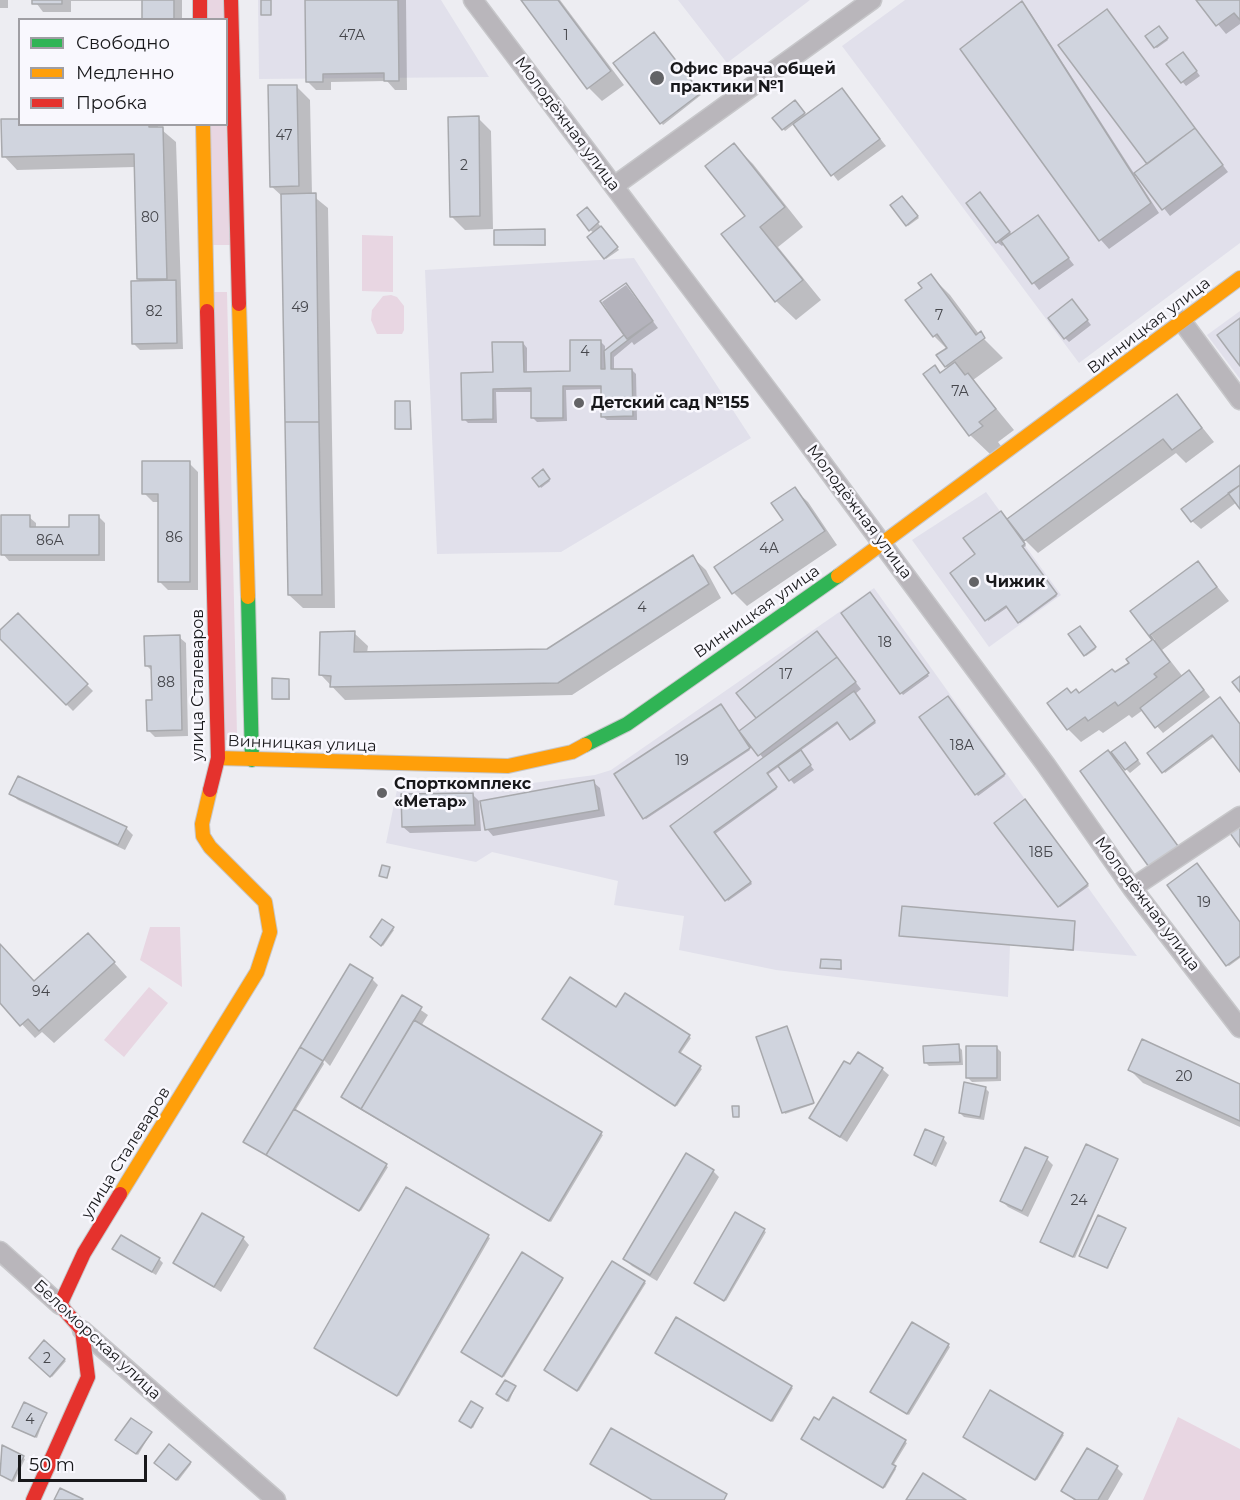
<!DOCTYPE html>
<meta charset="utf-8">
<style>
body{margin:0}
#map{position:relative;width:1240px;height:1500px;overflow:hidden;background:#ededf2;font-family:Montserrat,sans-serif}
canvas{display:block}
.legend{position:absolute;left:18px;top:18px;width:210px;height:108px;box-sizing:border-box;background:#f9f8fe;border:2px solid #9f9ea3;margin:0;padding:8px 10px;list-style:none;font-size:18px;color:#18181b}
.legend li{display:flex;align-items:center;gap:12px;height:30px}
.legend b{width:30px;border:2px solid #9f9ea3}
.scale{position:absolute;left:18px;top:1455px;width:129px;height:27px;box-sizing:border-box;border:3px solid #18181b;border-top:0;padding-left:8px;font-size:18px;line-height:21px;white-space:nowrap;color:#18181b;-webkit-text-stroke:4px #f9f8fe;paint-order:stroke}
</style>
<div id="map">
<canvas width="1240" height="1500"></canvas>
<ul class="legend">
<li><b style="height:8px;background:#30b455"></b>Свободно</li>
<li><b style="height:8px;background:#ff9f0a"></b>Медленно</li>
<li><b style="height:8px;background:#e5322d"></b>Пробка</li>
</ul>
<div class="scale">50 m</div>
</div>
<script>
const ctx = document.querySelector('canvas').getContext('2d');
ctx.lineJoin = 'round';
function fill(path, color) {
  ctx.fillStyle = color;
  ctx.fill(path, 'evenodd');
}
function poly(rows) {
  const path = new Path2D();
  for (const r of rows) {
    path.moveTo(r[0], r[1]);
    for (let i = 2; i < r.length; i += 2) path.lineTo(r[i], r[i + 1]);
  }
  return path;
}
function trace(path, color, width, dash) {
  ctx.strokeStyle = color;
  ctx.lineWidth = width;
  ctx.lineCap = dash ? 'butt' : 'round';
  ctx.setLineDash(dash || []);
  ctx.stroke(path);
}
function drawText(font, color, halo, rows, align = 'center') {
  ctx.font = font + ' Montserrat,sans-serif';
  ctx.lineWidth = 5;
  ctx.setLineDash([]);
  ctx.textBaseline = 'middle';
  ctx.strokeStyle = halo;
  ctx.fillStyle = color;
  for (const [text, x, y, turn = 0] of rows) {
    ctx.save();
    ctx.translate(x, y);
    ctx.rotate((+turn || 0) * Math.PI / 180);
    ctx.textAlign = isNaN(turn) ? turn : align;
    if (halo) ctx.strokeText(text, 0, 0);
    ctx.fillText(text, 0, 0);
    ctx.restore();
  }
}
const built = poly([
 [258,0,441,0,489,77,259,79],
 [678,0,810,0,727,63],
 [905,0,1240,0,1240,243,1079,363,842,46],
 [634,258,751,438,561,552,437,554,425,270],
 [1240,311,1240,379,1207,335],
 [986,492,1061,595,989,647,912,540],
 [874,588,1137,956,1010,945,1008,997,776,970,679,950,684,916,614,905,618,881,492,852,476,862,386,843,397,790,486,789,595,775,611,770]
]);
const green = poly([
 [205,0,224,0,225,19,205,19],
 [226,124,230,245,211,245,208,125],
 [362,235,393,236,393,292,362,291],
 [212,292,227,292,237,735,234,741,225,740],
 [391,295,397,297,404,306,404,330,402,334,377,334,371,320,372,310,383,296],
 [150,927,180,927,182,987,140,960],
 [149,987,168,1003,124,1057,104,1040],
 [1178,1417,1240,1449,1240,1500,1143,1500]
]);
const shadow = poly([
 [0,0,8,0,8,8,0,8],
 [34,0,182,0,182,20,144,20,144,1,71,1,71,12,43,12],
 [306,0,406,0,407,90,395,90,387,81,331,82,331,90,316,90,307,81],
 [523,0,560,0,624,85,602,101,589,88],
 [1198,0,1240,0,1240,24,1226,34],
 [1022,3,1030,12,1135,175,1149,164,1107,11,1228,172,1170,216,1137,174,1135,176,1159,213,1109,249,1101,240],
 [1161,30,1168,40,1157,48,1155,47],
 [654,34,701,95,663,125,615,63],
 [1187,58,1200,76,1186,86,1169,65],
 [297,87,310,100,312,195,328,208,335,608,303,608,289,595,283,197,271,186],
 [842,90,886,146,838,181,794,124,785,131,774,118,795,102,806,116],
 [478,118,491,131,493,229,465,230,451,216],
 [20,124,155,124,176,142,183,349,140,350,134,344,142,282,138,279,135,167,17,170,4,156],
 [734,145,753,164,803,227,778,247,821,300,796,320,776,301,747,216],
 [902,198,919,218,908,226,892,206],
 [984,198,1012,235,1037,217,1074,265,1039,290,1004,244,1002,246,997,242],
 [587,209,619,250,606,259,589,237,594,233,590,230],
 [544,230,546,246,496,244],
 [931,276,950,295,979,334,1003,358,973,380,1014,430,998,442,1001,446,990,454,970,435,935,367,941,374,948,369,938,356,947,349,934,336,924,288],
 [626,285,658,328,634,345,632,342,614,357,614,371,632,370,636,374,637,420,607,420,602,416,602,389,566,390,567,421,537,422,533,418,532,392,496,392,497,423,468,423,464,419,494,374,523,343,527,348,527,373,572,373,600,341,605,346,605,353,624,337,628,342,602,302],
 [1076,305,1091,325,1069,342,1065,338],
 [1177,396,1214,442,1186,463,1176,453,1038,553,1022,537,1026,546,1022,548,1057,596,1020,623,1008,607,988,621,977,555,1007,520],
 [410,402,412,430,398,430,397,429],
 [189,463,198,472,198,590,168,590,159,581,159,502,153,502,144,493],
 [1240,467,1240,507,1237,502,1201,529,1192,521],
 [543,471,550,481,541,488,534,478],
 [794,489,808,502,837,545,747,606,734,593,785,520],
 [98,516,105,523,105,561,9,561,3,554,29,517,36,523,36,528,70,528],
 [692,557,706,570,721,598,572,695,345,700,321,675,354,633,368,646,367,653,547,651],
 [1198,563,1229,601,1162,650,1183,677,1195,678,1210,697,1163,733,1143,710,1132,718,1129,715,1103,733,1099,730,1081,742,1068,729,1071,694,1079,695,1115,674,1131,663,1128,659,1155,640,1132,611],
 [872,596,929,676,903,695,843,614],
 [18,615,93,691,73,711,0,637,0,632],
 [1080,627,1096,649,1086,656,1085,655],
 [817,633,861,689,855,694,876,723,852,740,839,723,800,751,814,770,794,784,780,766,767,775,777,789,715,834,752,884,728,901,672,826,764,759,741,732,758,719,738,693],
 [179,637,186,643,188,736,155,737,149,731,154,701,153,672,147,666],
 [289,680,290,700,275,700,274,698],
 [949,700,1005,776,978,796,921,718],
 [722,708,750,750,646,819,644,818],
 [1240,725,1240,769,1215,736,1165,773,1149,753],
 [1129,748,1141,764,1130,773,1126,769],
 [593,782,600,788,605,816,493,836,487,829],
 [11,794,126,828,133,835,125,850,18,800],
 [473,795,479,801,481,831,410,833,403,827],
 [1025,801,1089,886,1060,907,996,823],
 [383,922,394,930,383,946,372,937],
 [1075,923,1074,951,901,935],
 [1240,923,1240,958,1229,966,1227,965],
 [0,945,34,983,101,948,127,977,54,1043,42,1032,35,1038,0,1001],
 [840,962,842,970,822,967],
 [372,979,378,985,330,1066,321,1057,324,1064,295,1111,388,1167,361,1211,247,1143],
 [626,995,691,1038,680,1054,702,1069,677,1106,546,1021,616,1009],
 [402,997,428,1015,421,1026,603,1135,551,1222,349,1103,343,1097],
 [788,1030,814,1104,785,1114,757,1038],
 [958,1046,962,1050,963,1065,929,1066,925,1062],
 [997,1048,1001,1052,1001,1081,972,1082,968,1078],
 [850,1066,882,1069,889,1075,847,1142,811,1118],
 [1129,1069,1240,1085,1240,1127,1143,1083],
 [985,1088,989,1092,984,1120,964,1117,960,1113],
 [943,1138,947,1143,936,1167,915,1155],
 [1047,1159,1053,1165,1028,1217,1008,1207,1001,1200],
 [1117,1160,1075,1258,1044,1243],
 [713,1171,719,1177,657,1281,632,1266,625,1259],
 [407,1189,490,1238,399,1396,317,1349],
 [735,1214,766,1232,726,1301,697,1285],
 [1125,1230,1108,1269,1083,1257],
 [243,1238,249,1245,221,1292,175,1262],
 [114,1249,159,1259,163,1263,156,1275],
 [562,1279,563,1280,504,1377,464,1353],
 [644,1282,646,1283,579,1391,548,1372],
 [44,1342,66,1361,52,1377,31,1358],
 [948,1345,950,1347,909,1415,874,1394],
 [659,1354,791,1387,793,1388,773,1422],
 [515,1387,509,1402,499,1396],
 [834,1399,907,1443,893,1466,896,1469,885,1488,804,1441],
 [482,1409,473,1428,463,1423],
 [46,1414,37,1438,16,1428],
 [151,1433,138,1455,119,1441],
 [1062,1434,1064,1435,1037,1480,966,1438],
 [169,1446,191,1464,178,1481,156,1463],
 [2,1447,25,1459,14,1482,0,1475],
 [1117,1468,1123,1474,1108,1500,1074,1500,1063,1491]
]);
const building = poly([
 [32,0,62,0,62,4,32,4,32,0],
 [142,0,174,0,174,20,142,20,142,0],
 [261,0,271,0,271,15,261,15,261,0],
 [305,0,398,0,399,81,384,81,384,73,323,74,323,82,306,82,305,0],
 [521,0,558,0,611,71,587,89,521,0],
 [1196,0,1240,0,1240,20,1234,13,1216,26,1196,0],
 [1022,1,1151,203,1099,241,960,49,1022,1],
 [1107,9,1195,128,1147,164,1058,45,1107,9],
 [1159,26,1168,38,1154,48,1145,36,1159,26],
 [654,32,701,93,660,124,613,63,654,32],
 [1183,52,1197,71,1181,83,1166,64,1183,52],
 [268,85,297,85,299,186,270,187,268,85],
 [842,88,880,139,831,176,793,124,842,88],
 [795,100,805,113,782,130,772,118,795,100],
 [479,116,480,216,450,217,448,117,479,116],
 [1,119,20,119,20,124,149,124,149,127,163,127,167,279,137,279,134,154,2,157,1,119],
 [1195,128,1223,165,1162,210,1134,173,1195,128],
 [734,143,785,207,760,227,803,280,775,302,721,234,745,216,705,166,734,143],
 [980,192,1010,232,996,243,966,203,980,192],
 [316,193,319,422,285,422,281,194,316,193],
 [902,196,918,216,906,226,890,205,902,196],
 [587,207,599,222,589,231,577,215,587,207],
 [1038,215,1069,258,1032,284,1001,241,1038,215],
 [601,226,618,247,604,259,587,237,601,226],
 [545,229,545,245,494,245,494,230,545,229],
 [931,274,976,335,981,331,985,338,945,367,936,355,947,348,937,334,933,337,905,300,922,288,918,283,931,274],
 [176,280,177,343,132,344,131,281,176,280],
 [626,283,653,321,611,353,611,369,632,369,633,416,601,417,601,386,563,386,563,418,531,418,531,388,493,389,493,419,462,420,461,373,493,372,492,342,523,342,524,372,570,371,570,340,601,340,601,369,605,369,604,351,624,335,600,301,626,283],
 [626,283,653,321,627,339,600,301,626,283],
 [1072,299,1088,320,1064,339,1048,318,1072,299],
 [1240,318,1240,366,1217,335,1240,318],
 [955,362,965,375,968,373,996,409,979,422,983,426,969,436,923,374,935,365,940,373,955,362],
 [1177,394,1202,428,1172,450,1163,439,1024,541,1007,519,1177,394],
 [395,401,410,401,411,429,395,429,395,401],
 [285,422,319,422,322,595,288,595,285,422],
 [142,461,190,461,190,582,158,582,158,494,142,494,142,461],
 [1240,465,1240,485,1191,522,1181,509,1240,465],
 [543,469,550,479,539,487,532,478,543,469],
 [1240,485,1240,509,1228,493,1240,485],
 [795,487,825,531,732,594,714,567,783,520,771,503,795,487],
 [1001,511,1025,544,1022,546,1057,594,1018,623,1006,606,985,621,950,573,975,554,963,538,1001,511],
 [1,515,30,515,30,527,69,527,69,515,99,515,99,555,1,555,1,515],
 [693,555,709,584,558,683,330,687,331,676,319,675,320,632,355,631,354,652,547,649,693,555],
 [1198,561,1217,587,1150,635,1170,662,1154,674,1157,677,1118,706,1115,702,1088,721,1085,717,1067,730,1047,703,1067,688,1071,693,1076,689,1079,693,1112,669,1115,672,1129,663,1126,659,1152,640,1130,611,1198,561],
 [870,592,929,673,900,694,841,613,870,592],
 [18,613,88,684,66,705,0,639,0,630,18,613],
 [1080,626,1096,647,1084,656,1068,634,1080,626],
 [817,631,837,657,756,718,736,693,817,631],
 [180,635,182,730,147,731,146,700,152,700,151,666,145,666,144,636,180,635],
 [837,657,856,682,758,756,739,731,837,657],
 [1189,670,1204,690,1155,728,1140,708,1189,670],
 [1240,676,1240,692,1232,682,1240,676],
 [272,678,289,679,289,699,272,699,272,678],
 [854,691,875,721,850,740,837,722,767,773,777,787,714,832,751,882,725,901,670,826,854,691],
 [948,696,1005,774,975,795,919,717,948,696],
 [1220,697,1240,724,1240,772,1212,735,1162,773,1147,753,1220,697],
 [721,704,750,748,643,819,614,774,721,704],
 [1125,742,1138,760,1125,770,1111,752,1125,742],
 [801,750,811,765,789,781,778,766,801,750],
 [1108,750,1178,846,1149,867,1080,771,1108,750],
 [18,776,127,827,118,845,9,794,18,776],
 [594,780,599,810,485,830,480,801,594,780],
 [473,793,475,825,402,827,401,794,473,793],
 [1025,799,1088,884,1058,907,994,823,1025,799],
 [1240,826,1240,847,1230,833,1240,826],
 [1197,863,1240,922,1240,956,1226,966,1167,885,1197,863],
 [382,865,390,867,387,878,379,876,382,865],
 [902,906,1075,921,1073,950,899,936,902,906],
 [382,919,394,927,381,946,370,937,382,919],
 [88,933,115,962,39,1031,28,1019,20,1026,0,1003,0,944,34,981,88,933],
 [821,959,841,960,841,969,820,968,821,959],
 [350,964,373,978,323,1061,300,1047,350,964],
 [570,977,616,1007,625,993,690,1035,679,1052,701,1066,675,1106,542,1019,570,977],
 [402,995,422,1007,361,1109,341,1097,402,995],
 [414,1020,602,1132,549,1221,361,1109,414,1020],
 [787,1026,814,1103,782,1113,756,1037,787,1026],
 [1142,1039,1240,1084,1240,1121,1128,1070,1142,1039],
 [959,1044,960,1062,924,1063,923,1046,959,1044],
 [966,1046,997,1046,997,1078,966,1078,966,1046],
 [300,1047,323,1061,266,1155,243,1142,300,1047],
 [858,1052,883,1068,840,1137,809,1118,844,1061,850,1064,858,1052],
 [964,1082,986,1087,980,1117,959,1113,964,1082],
 [732,1106,739,1106,739,1117,733,1117,732,1106],
 [294,1109,387,1164,359,1211,266,1155,294,1109],
 [925,1129,944,1137,932,1164,914,1155,925,1129],
 [1086,1144,1118,1159,1073,1257,1040,1242,1086,1144],
 [1025,1147,1048,1157,1022,1211,1000,1201,1025,1147],
 [686,1153,714,1170,650,1275,623,1259,686,1153],
 [406,1187,489,1235,397,1396,314,1348,406,1187],
 [735,1212,765,1229,724,1301,694,1283,735,1212],
 [202,1213,244,1237,214,1287,173,1263,202,1213],
 [1098,1215,1126,1228,1107,1268,1079,1256,1098,1215],
 [121,1235,160,1258,152,1272,112,1249,121,1235],
 [522,1252,563,1278,502,1377,461,1352,522,1252],
 [612,1261,645,1281,577,1391,544,1370,612,1261],
 [676,1317,792,1386,771,1421,655,1353,676,1317],
 [912,1322,949,1344,907,1414,870,1392,912,1322],
 [44,1340,65,1359,50,1377,29,1358,44,1340],
 [505,1380,516,1386,507,1401,496,1394,505,1380],
 [990,1390,1063,1433,1035,1480,963,1437,990,1390],
 [833,1397,906,1440,892,1464,896,1466,883,1488,801,1439,814,1417,819,1420,833,1397],
 [471,1401,483,1408,471,1428,459,1421,471,1401],
 [24,1402,47,1413,35,1437,12,1427,24,1402],
 [131,1418,152,1432,136,1454,115,1440,131,1418],
 [611,1428,727,1494,724,1500,652,1500,590,1464,611,1428],
 [169,1444,191,1462,176,1480,154,1463,169,1444],
 [2,1445,24,1456,12,1481,0,1475,2,1445],
 [1087,1448,1118,1466,1098,1500,1076,1500,1061,1491,1087,1448],
 [923,1473,966,1500,906,1500,923,1473],
 [60,1488,83,1499,82,1500,54,1500,60,1488]
]);
const street = poly([
 [473,0,789,418,1046,765,1132,888,1240,1028],
 [614,186,872,0],
 [1181,320,1240,400],
 [1132,888,1240,816],
 [0,1251,60,1305],
 [82,1330,276,1500]
]);
const fast = poly([
 [248,597,252,760],
 [585,745,627,724,838,576]
]);
const slow = poly([
 [203,124,207,311],
 [239,304,248,597],
 [838,576,1240,278],
 [218,758,508,766,572,752,585,745],
 [120,1194,257,972,270,932,265,902,210,847,203,836,202,824,210,790]
]);
const jam = poly([
 [200,0,200,20],
 [231,0,239,304],
 [207,311,218,758,210,790],
 [33,1500,88,1377,82,1330,60,1305,84,1253,120,1194]
]);
const markers = [
 [657,78,8,"#636366"],
 [579,403,6,"#636366"],
 [974,582,6,"#636366"],
 [382,793,6,"#636366"]
];
const numberNames = [
 ["47А",352,36],
 ["1",566,36],
 ["47",284,136],
 ["2",464,166],
 ["80",150,218],
 ["49",300,308],
 ["82",154,312],
 ["7",939,316],
 ["4",585,352],
 ["7А",960,392],
 ["86",174,538],
 ["86А",50,541],
 ["4А",769,549],
 ["4",642,608],
 ["18",885,643],
 ["17",786,675],
 ["88",166,683],
 ["18А",962,746],
 ["19",682,761],
 ["18Б",1041,853],
 ["19",1204,903],
 ["94",41,992],
 ["20",1184,1077],
 ["24",1079,1201],
 ["2",47,1359],
 ["4",30,1420]
];
const poiNames = [
 ["Офис врача общей",670,69],
 ["практики №1",670,87],
 ["Детский сад №155",591,403],
 ["Чижик",986,582],
 ["Спорткомплекс",394,784],
 ["«Метар»",394,802]
];
const streetNames = [
 ["Молодёжная улица",567,124,53],
 ["Винницкая улица",1149,326,-37],
 ["Молодёжная улица",859,512,53],
 ["Винницкая улица",757,612,-35],
 ["улица Сталеваров",198,685,-90],
 ["Винницкая улица",302,744,2],
 ["Молодёжная улица",1147,904,53],
 ["улица Сталеваров",126,1153,-58],
 ["Беломорская улица",97,1340,43]
];
fill(built, '#e1e0eb');
fill(green, '#e8d6e2');
fill(shadow, '#0003');
fill(building, '#d0d4de');
trace(building, '#a8a9ad', 1.5);
trace(street, '#c7c7ca', 21);
trace(fast, '#c7c7ca', 16);
trace(slow, '#c7c7ca', 16);
trace(jam, '#c7c7ca', 16);
trace(street, '#b9b6bb', 18);
trace(fast, '#30b455', 14);
trace(slow, '#ff9f0a', 14);
trace(jam, '#e5322d', 14);
for (const [x, y, r, color] of markers) {
  const dot = new Path2D();
  dot.arc(x, y, r, 0, 2 * Math.PI);
  ctx.fillStyle = color;
  ctx.fill(dot);
  trace(dot, '#f9f8fe', 2);
}
drawText('14px', '#46474c', null, numberNames);
drawText('bold 16px', '#18181b', '#f9f8fe', poiNames, 'left');
drawText('16px', '#18181b', '#f9f8fe', streetNames);
</script>
